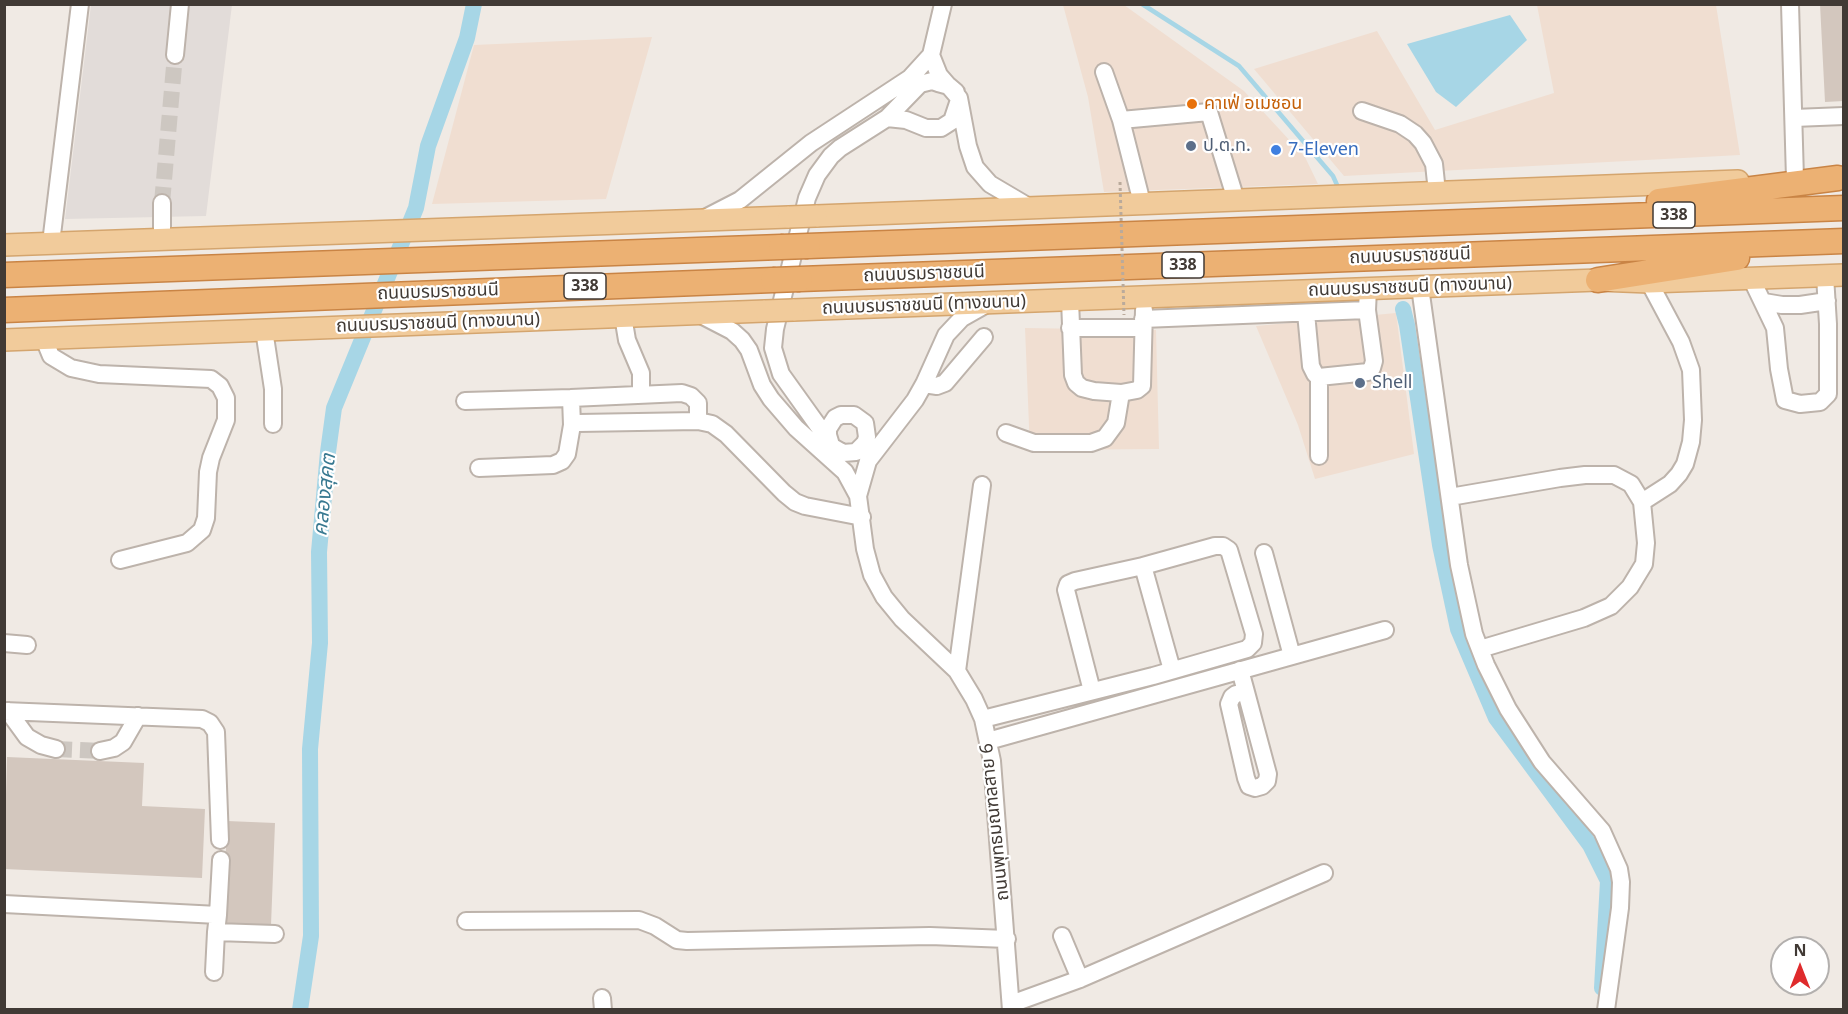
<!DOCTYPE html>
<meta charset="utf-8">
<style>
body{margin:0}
#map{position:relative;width:1848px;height:1014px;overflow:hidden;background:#f0eae4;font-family:"Noto Sans",sans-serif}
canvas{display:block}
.frame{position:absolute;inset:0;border:6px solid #413a35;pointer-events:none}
.north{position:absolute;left:1770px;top:936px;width:60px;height:60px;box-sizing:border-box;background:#fff;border:2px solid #b3b0ae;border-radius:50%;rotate:0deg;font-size:16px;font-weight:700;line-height:24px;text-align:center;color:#413a35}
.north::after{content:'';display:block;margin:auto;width:21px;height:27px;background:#df2b2c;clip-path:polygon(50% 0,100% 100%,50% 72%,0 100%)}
</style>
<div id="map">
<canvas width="1848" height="1014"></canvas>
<div class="frame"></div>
<div class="north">N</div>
</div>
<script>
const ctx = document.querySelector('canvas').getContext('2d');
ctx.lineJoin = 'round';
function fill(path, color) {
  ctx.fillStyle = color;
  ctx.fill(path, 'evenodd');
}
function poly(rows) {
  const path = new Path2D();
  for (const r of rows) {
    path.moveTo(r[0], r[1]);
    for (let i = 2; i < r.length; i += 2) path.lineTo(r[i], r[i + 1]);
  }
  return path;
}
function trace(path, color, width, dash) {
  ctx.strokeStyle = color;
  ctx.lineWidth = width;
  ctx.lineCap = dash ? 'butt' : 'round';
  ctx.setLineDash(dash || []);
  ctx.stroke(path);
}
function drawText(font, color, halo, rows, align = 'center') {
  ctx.font = font + ' "Noto Sans","Noto Sans Thai",sans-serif';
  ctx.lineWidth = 4.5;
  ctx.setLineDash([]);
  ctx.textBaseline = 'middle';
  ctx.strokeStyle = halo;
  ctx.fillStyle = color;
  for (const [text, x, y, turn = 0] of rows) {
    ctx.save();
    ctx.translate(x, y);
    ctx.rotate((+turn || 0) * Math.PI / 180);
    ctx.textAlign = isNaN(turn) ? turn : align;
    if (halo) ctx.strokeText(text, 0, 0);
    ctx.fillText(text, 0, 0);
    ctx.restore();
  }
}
const commercial = poly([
 [1063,5,1124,5,1244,91,1305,157,1318,184,1104,192,1088,97],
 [1537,5,1716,5,1740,155,1344,176,1254,69,1377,31,1435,130,1554,93],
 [652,37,606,199,432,204,474,45],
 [1396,313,1414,454,1315,479,1298,425,1256,326],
 [1025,328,1156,330,1159,449,1030,450]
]);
const industrial = poly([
 [91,5,232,5,206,216,65,219]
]);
const water = poly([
 [1510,15,1527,40,1456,107,1436,92,1407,44]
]);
const stream = poly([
 [1142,4,1239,66,1333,176,1337,185]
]);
const canal = poly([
 [1403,309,1407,325,1440,545,1458,629,1496,718,1590,845,1608,881,1602,988],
 [300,1010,311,936,310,749,320,643,319,552,328,452,334,408,416,208,428,146,467,38,474,4]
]);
const building = poly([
 [1820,4,1844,4,1844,101,1825,102],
 [7,757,144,763,142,806,205,809,202,878,4,869],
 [227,821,275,823,271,925,223,923]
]);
const minorTunnel = poly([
 [162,203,175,55],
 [56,749,100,751]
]);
const minor = poly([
 [1790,4,1795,179],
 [175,55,180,4],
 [931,55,939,75,959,98,968,146,975,167,990,184,1029,207],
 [1104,72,1121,120],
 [1362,111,1400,124,1415,134,1423,143,1434,164,1437,192],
 [887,118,906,120,926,128,941,128,952,121,959,100],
 [1794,118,1844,116],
 [1142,203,1121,120,1209,112,1236,200],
 [705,218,740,200,811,143,910,78,931,55,943,4],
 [162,239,162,203],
 [51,243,80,4],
 [1751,278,1775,328,1779,369,1785,400,1800,404,1820,402,1828,394,1828,324,1825,276],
 [1420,287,1459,565,1474,634,1486,665,1508,709,1542,762,1602,831,1619,869,1621,882,1620,908,1606,1010],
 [1070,300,1073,375,1076,383,1082,388,1094,391,1121,393,1137,390,1142,386,1144,310],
 [1764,302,1782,305,1800,305,1827,301],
 [1306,313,1311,366,1315,374,1319,377,1368,372,1372,368,1374,361,1367,310],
 [701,315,732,331,742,340,749,350,762,385,771,399,796,428,845,472,858,496,865,549,872,575,884,597,902,619,957,671,974,699,983,719,992,761,1011,1010],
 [623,316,627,340,641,373,641,395],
 [1143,319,1367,310,1368,289],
 [1070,328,1143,328],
 [264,330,273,389,273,424],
 [44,339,51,356,71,368,99,374,211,379,220,386,226,398,226,420,211,458,208,472,206,518,202,530,187,543,120,560],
 [924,384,937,386,945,383,984,337],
 [571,398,682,393,691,396,698,403,698,421],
 [465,401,571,398,572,425],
 [1006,433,1034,443,1091,443,1105,438,1116,423,1121,393],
 [829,441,781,374,773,348,775,329,807,198,817,175,831,156,840,148,887,118,920,84,932,81,938,83,949,86,956,92],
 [824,442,843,453,856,452,865,443,867,437,865,423,854,415,841,415,835,418,828,429,828,435,831,445],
 [1319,456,1319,377],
 [479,468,553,465,562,461,567,454,572,425,578,423,698,421,712,424,726,434,784,493,795,502,805,506,862,517],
 [858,496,868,461,915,400,924,384,946,335,962,318,985,305],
 [1450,497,1560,478,1585,475,1614,475,1631,484,1642,502,1646,543,1644,564,1630,587,1611,606,1584,618,1480,649],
 [1642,502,1670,484,1679,474,1685,464,1691,442,1693,420,1691,370,1681,342,1649,282],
 [1264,553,1292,656],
 [4,643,27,645],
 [1240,670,1246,692,1268,774,1267,781,1262,786,1255,788,1249,786,1246,778,1229,704,1232,697,1236,694,1246,692],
 [957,671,982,485],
 [1092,691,1066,590,1068,584,1075,581,1143,566,1172,670],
 [4,711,202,719,210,723,216,732,220,840],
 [8,711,27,737,41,745,56,749],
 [983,719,1153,676,1247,649,1253,643,1254,634,1229,550,1223,546,1215,546,1143,566],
 [988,741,1385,630],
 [100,751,114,748,123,742,138,716],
 [4,904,218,915,216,932,275,934],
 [218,915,221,860],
 [466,921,639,920,655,926,677,940,687,941,930,936,1007,939],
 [1062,936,1080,979],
 [214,972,216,932],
 [602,998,603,1010],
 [1011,1004,1080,979,1324,873]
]);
const major = poly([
 [816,216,1738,181],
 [4,245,789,217],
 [793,310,1598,280,1649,282,1844,275],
 [4,340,765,311]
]);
const highway = poly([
 [1659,201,1838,178],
 [808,246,1844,208],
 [4,275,781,247],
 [800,279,1844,241],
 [1598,280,1737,258],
 [4,310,773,280]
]);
const pathBridge = poly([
 [1120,182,1124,315]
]);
const majorBridge = poly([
 [789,217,816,216],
 [765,311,793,310]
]);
const highwayBridge = poly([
 [781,247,808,246],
 [773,280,800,279]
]);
const markers = [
 [1192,104,6,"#e8710a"],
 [1191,146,6,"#5c6f8a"],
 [1276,150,6,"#3f7fe0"],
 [1360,383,6,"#5c6f8a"]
];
const shields = [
 [1674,215,42],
 [1183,265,42],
 [585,286,42]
];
const shieldNames = [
 ["338",1674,215],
 ["338",1183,265],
 ["338",585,286]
];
const foodNames = [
 ["คาเฟ่ อเมซอน",1204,104]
];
const serviceNames = [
 ["ป.ต.ท.",1203,146],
 ["Shell",1372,383]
];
const shopNames = [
 ["7-Eleven",1288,150]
];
const streetNames = [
 ["ถนนบรมราชชนนี",1410,256,-2],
 ["ถนนบรมราชชนนี",924,274,-2],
 ["ถนนบรมราชชนนี (ทางขนาน)",1410,287,-2],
 ["ถนนบรมราชชนนี",438,292,-2],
 ["ถนนบรมราชชนนี (ทางขนาน)",924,305,-2],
 ["ถนนบรมราชชนนี (ทางขนาน)",438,323,-2],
 ["ถนนพุทธมณฑลสาย 6",995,822,-96]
];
const waterNames = [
 ["คลองสุคต",325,495,-84]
];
fill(commercial, '#f0ded1');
fill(industrial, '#e2dcd9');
fill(water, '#a7d6e6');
trace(stream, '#a7d6e6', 4.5);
trace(canal, '#a7d6e6', 16);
fill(building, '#d3c7be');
trace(minorTunnel, '#cdc7c1', 16, [16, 8]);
trace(minor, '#bdb3ab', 20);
trace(major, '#d4a56e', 24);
trace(highway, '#c98445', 27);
trace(minor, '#fff', 16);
trace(major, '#f1cb9b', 21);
trace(highway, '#ecb173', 24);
trace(majorBridge, '#d4a56e', 24, []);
trace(highwayBridge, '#c98445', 27, []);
trace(pathBridge, '#baaa9b', 3, [3, 3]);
trace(majorBridge, '#f1cb9b', 21);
trace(highwayBridge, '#ecb173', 24);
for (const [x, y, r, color] of markers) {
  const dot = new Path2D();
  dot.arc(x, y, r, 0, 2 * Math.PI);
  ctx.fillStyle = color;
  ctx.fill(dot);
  trace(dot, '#fff', 2);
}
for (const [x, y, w] of shields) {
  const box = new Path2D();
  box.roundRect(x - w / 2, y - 13, w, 26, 4.5);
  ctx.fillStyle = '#fff';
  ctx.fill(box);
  trace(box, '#413a35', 1.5);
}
drawText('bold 16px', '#413a35', null, shieldNames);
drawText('18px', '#c56008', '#fff', foodNames, 'left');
drawText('18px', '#4e5e75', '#fff', serviceNames, 'left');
drawText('18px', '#366cbe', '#fff', shopNames, 'left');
drawText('18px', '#413a35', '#fff', streetNames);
drawText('italic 20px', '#387991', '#fff', waterNames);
</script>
